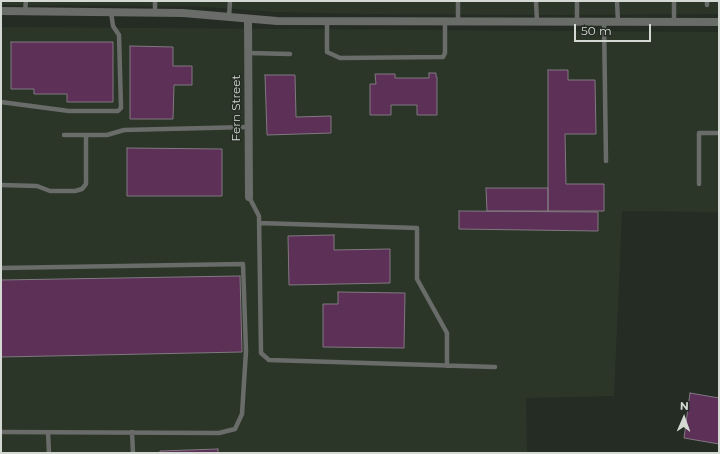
<!DOCTYPE html>
<style>
body{margin:0}
#map{position:relative;width:720px;height:454px;overflow:hidden;background:#252c24;font-family:Montserrat,sans-serif}
canvas{display:block}
.frame{position:absolute;inset:0;border:2px solid #d4d9d4;pointer-events:none}
.north{position:absolute;left:664px;top:398px;width:40px;height:40px;-webkit-text-stroke:3px #252c24;paint-order:stroke;rotate:2deg;font-size:11px;font-weight:700;line-height:16px;text-align:center;color:#d4d9d4}
.north::after{content:'';display:block;margin:auto;width:14px;height:18px;background:#d4d9d4;clip-path:polygon(50% 0,100% 100%,50% 72%,0 100%)}
.scale{position:absolute;left:574px;top:24px;width:77px;height:18px;box-sizing:border-box;border:2px solid #d4d9d4;border-top:0;padding-left:5px;font-size:12px;line-height:14px;white-space:nowrap;color:#d4d9d4;-webkit-text-stroke:3px #252c24;paint-order:stroke}
</style>
<div id="map">
<canvas width="720" height="454"></canvas>
<div class="frame"></div>
<div class="north">N</div>
<div class="scale">50 m</div>
</div>
<script>
const ctx = document.querySelector('canvas').getContext('2d');
ctx.lineJoin = 'round';
function fill(path, color) {
  ctx.fillStyle = color;
  ctx.fill(path, 'evenodd');
}
function poly(rows) {
  const path = new Path2D();
  for (const r of rows) {
    path.moveTo(r[0], r[1]);
    for (let i = 2; i < r.length; i += 2) path.lineTo(r[i], r[i + 1]);
  }
  return path;
}
function trace(path, color, width, dash) {
  ctx.strokeStyle = color;
  ctx.lineWidth = width;
  ctx.lineCap = dash ? 'butt' : 'round';
  ctx.setLineDash(dash || []);
  ctx.stroke(path);
}
function drawText(font, color, halo, rows, align = 'center') {
  ctx.font = font + ' Montserrat,sans-serif';
  ctx.lineWidth = 3;
  ctx.setLineDash([]);
  ctx.textBaseline = 'middle';
  ctx.strokeStyle = halo;
  ctx.fillStyle = color;
  for (const [text, x, y, turn = 0] of rows) {
    ctx.save();
    ctx.translate(x, y);
    ctx.rotate((+turn || 0) * Math.PI / 180);
    ctx.textAlign = isNaN(turn) ? turn : align;
    if (halo) ctx.strokeText(text, 0, 0);
    ctx.fillText(text, 0, 0);
    ctx.restore();
  }
}
const built = poly([
 [1,1,719,1,719,14,565,15,370,14,276,12,192,6,1,5],
 [1,27,719,32,719,212,622,211,614,396,526,398,527,453,1,453]
]);
const building = poly([
 [11,42,113,42,113,102,67,102,67,94,34,94,34,89,11,89,11,42],
 [130,46,173,47,173,66,192,66,192,85,174,85,173,119,130,119,130,46],
 [548,70,568,70,568,80,595,80,596,134,565,134,566,184,604,184,604,211,548,211,548,70],
 [429,73,436,73,436,77,437,77,437,115,417,115,417,105,391,105,391,115,370,115,370,84,376,84,375,74,395,74,395,78,429,78,429,73],
 [265,75,295,75,296,117,331,116,331,133,267,135,265,75],
 [127,148,222,149,222,196,127,196,127,148],
 [486,188,548,188,548,211,487,211,486,188],
 [459,211,598,212,598,231,459,229,459,211],
 [334,235,334,250,390,249,390,283,289,285,288,236,334,235],
 [240,276,242,352,1,357,1,280,240,276],
 [338,292,405,293,404,348,323,347,323,304,338,304,338,292],
 [690,393,719,398,719,444,684,438,690,393],
 [218,449,218,453,160,453,160,451,218,449]
]);
const lane = poly([
 [536,1,537,22],
 [577,1,577,22],
 [617,1,618,22],
 [707,5,707,1],
 [25,11,26,1],
 [155,13,155,1],
 [229,17,230,1],
 [327,22,327,52,340,58,443,57,445,53,445,22],
 [458,22,458,1],
 [604,22,606,161],
 [674,22,674,1],
 [248,53,290,54],
 [1,102,69,111,118,111,121,108,119,35,113,26,111,12],
 [64,135,107,135,124,130,248,127],
 [699,184,699,133,719,133],
 [1,185,37,186,50,191,75,191,82,189,86,184,86,135],
 [249,197,259,216,261,353,269,360,495,367],
 [259,223,417,228,417,279,447,333,447,366],
 [1,268,243,264,246,351,242,414,235,429,219,433,1,432],
 [48,432,49,453],
 [132,432,133,453]
]);
const street = poly([
 [1,11,183,13,277,21,719,22],
 [248,19,249,197]
]);
const streetNames = [
 ["Fern Street",236,108,-90]
];
fill(built, '#2b3629');
fill(building, '#5c3057');
trace(building, '#817880', 1);
trace(lane, '#696c69', 4.5);
trace(street, '#696c69', 8);
drawText('12px', '#d4d9d4', '#252c24', streetNames);
</script>
